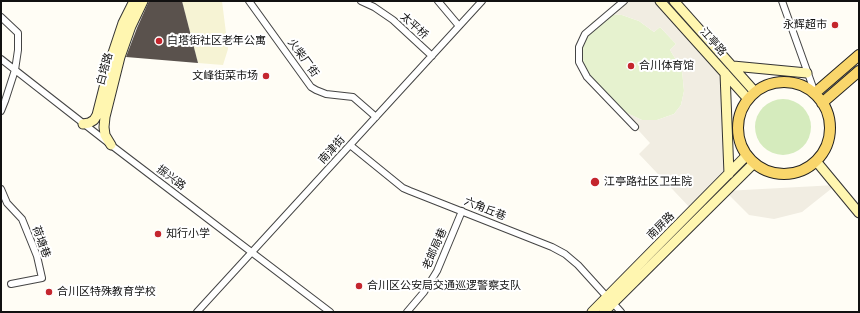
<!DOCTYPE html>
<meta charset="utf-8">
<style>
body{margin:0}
#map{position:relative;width:860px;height:313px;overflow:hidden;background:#fffdf5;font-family:Merriweather,serif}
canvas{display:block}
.frame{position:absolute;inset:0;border:2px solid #111;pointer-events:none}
</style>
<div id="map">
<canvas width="860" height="313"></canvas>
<div class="frame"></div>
</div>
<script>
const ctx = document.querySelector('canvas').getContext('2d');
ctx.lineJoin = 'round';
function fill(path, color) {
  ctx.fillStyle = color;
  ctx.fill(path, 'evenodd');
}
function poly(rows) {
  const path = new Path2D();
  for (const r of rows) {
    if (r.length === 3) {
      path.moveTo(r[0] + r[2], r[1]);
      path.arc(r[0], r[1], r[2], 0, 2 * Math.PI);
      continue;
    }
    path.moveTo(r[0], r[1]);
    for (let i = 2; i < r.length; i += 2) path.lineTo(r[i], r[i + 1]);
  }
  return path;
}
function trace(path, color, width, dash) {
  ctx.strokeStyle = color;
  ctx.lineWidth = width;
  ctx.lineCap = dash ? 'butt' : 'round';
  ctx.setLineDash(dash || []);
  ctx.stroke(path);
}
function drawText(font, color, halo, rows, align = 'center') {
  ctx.font = font + ' Merriweather,"Noto Sans SC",serif';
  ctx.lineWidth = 4;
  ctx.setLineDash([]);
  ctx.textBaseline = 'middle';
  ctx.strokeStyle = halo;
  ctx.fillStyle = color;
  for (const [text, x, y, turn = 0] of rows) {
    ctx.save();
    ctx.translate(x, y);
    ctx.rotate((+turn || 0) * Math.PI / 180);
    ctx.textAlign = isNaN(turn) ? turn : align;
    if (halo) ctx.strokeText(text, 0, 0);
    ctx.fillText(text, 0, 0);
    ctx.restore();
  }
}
const farmland = poly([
 [182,1,222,1,228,49,223,65,198,63]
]);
const green = poly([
 [783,127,28]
]);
const pitch = poly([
 [608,14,622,15,639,21,654,32,660,27,676,44,670,50,682,70,684,91,681,105,674,114,657,120,642,120,620,110,587,77,579,62,585,34,592,22]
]);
const plaza = poly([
 [624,1,660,1,725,73,729,174,693,211,639,154,650,143,620,110,642,120,657,120,674,114,681,105,684,91,682,70,670,50,676,44,660,27,654,32,639,21,622,15,608,14],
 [836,185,802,212,774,219,749,215,725,191]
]);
const building = poly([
 [149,1,182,1,198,63,126,57,137,28]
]);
const street = poly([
 [249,1,311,87,316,90,326,94,353,97,376,117],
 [361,1,374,7,393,20,432,56],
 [438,1,459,26],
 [624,1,585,34,579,47,579,62,587,77,635,127],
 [782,1,815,93],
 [1,17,18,33,18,50,15,70,5,101,1,111],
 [1,59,111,145,330,312],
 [350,145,403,188,410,191,552,247,565,254,578,265,607,297],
 [1,189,7,203,22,219,37,256,42,278,11,284],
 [613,303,621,312],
 [197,312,482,1],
 [407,312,424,292,437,271,462,211]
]);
const secondary = poly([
 [660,1,748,99],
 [674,1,755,92],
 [733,66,807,73],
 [725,73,729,174],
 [83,124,89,123,94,120,97,115,112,56,123,23,134,1],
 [111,145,105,135,104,127,105,117,120,57,131,26,143,1],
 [816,161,859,213],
 [592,312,747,155],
 [604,312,754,163]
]);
const primary = poly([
 [784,128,46],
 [815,93,859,55],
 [822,103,859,71]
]);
const markers = [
 [835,25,4,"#c4262e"],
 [159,41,4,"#c4262e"],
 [631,66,4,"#c4262e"],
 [266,76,4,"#c4262e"],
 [595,182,5,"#c4262e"],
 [158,234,4,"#c4262e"],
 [359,286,4,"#c4262e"],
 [49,292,4,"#c4262e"]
];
const poiNames = [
 ["永辉超市",827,25,"right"],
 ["白塔街社区老年公寓",167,41],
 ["合川体育馆",639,66],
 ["文峰街菜市场",258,76,"right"],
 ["江亭路社区卫生院",604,182],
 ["知行小学",166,234],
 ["合川区公安局交通巡逻警察支队",367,286],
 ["合川区特殊教育学校",57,292]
];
const streetNames = [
 ["太平桥",414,26,42],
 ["江亭路",713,42,48],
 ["火柴厂街",303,58,54],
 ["白塔路",105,69,-75],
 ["南津街",332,150,-48],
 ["振兴路",171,178,37],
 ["六角丘巷",485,209,22],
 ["南屏路",661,226,-45],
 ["荷塘巷",41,242,70],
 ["老邮局巷",435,249,-66]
];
fill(farmland, '#f6f3d4');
fill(green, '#d5ebbd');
fill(pitch, '#e6f2cf');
fill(plaza, '#f1ede2');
fill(building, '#5a524d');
trace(street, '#444', 8);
trace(secondary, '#333', 11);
trace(primary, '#222', 12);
trace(street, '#fff', 6);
trace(secondary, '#fff6b0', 9);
trace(primary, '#f9d66b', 10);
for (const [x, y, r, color] of markers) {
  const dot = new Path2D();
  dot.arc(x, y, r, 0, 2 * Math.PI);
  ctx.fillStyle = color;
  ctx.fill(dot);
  trace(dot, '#fff', 1.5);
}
drawText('11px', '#111', '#fff', poiNames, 'left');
drawText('11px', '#111', '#fff', streetNames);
</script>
